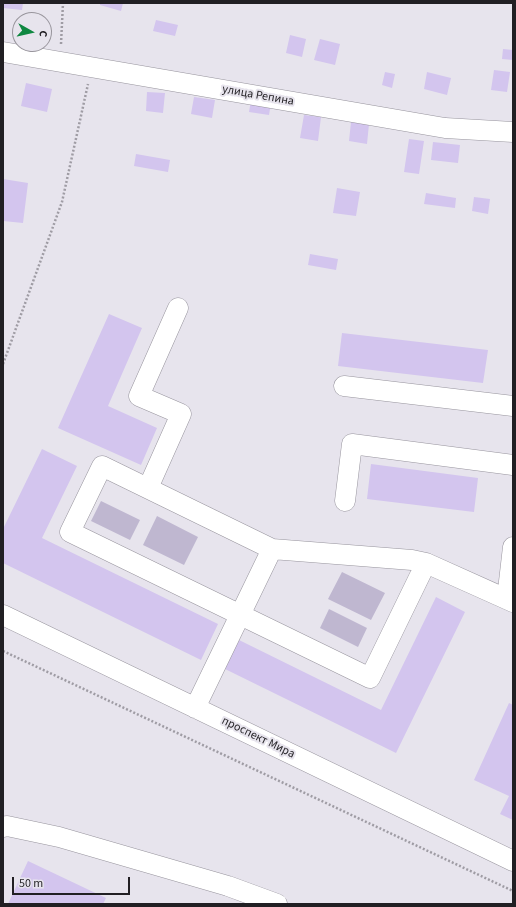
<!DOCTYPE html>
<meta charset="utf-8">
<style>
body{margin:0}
#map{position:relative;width:516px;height:907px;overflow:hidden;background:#e7e4ed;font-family:"Source Sans 3",sans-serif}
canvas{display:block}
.frame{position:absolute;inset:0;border:4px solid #211f23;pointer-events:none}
.north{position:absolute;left:12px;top:12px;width:40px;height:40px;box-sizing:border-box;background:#e7e4ed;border:1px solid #98959c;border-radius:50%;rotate:98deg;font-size:11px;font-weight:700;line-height:16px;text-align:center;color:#211f23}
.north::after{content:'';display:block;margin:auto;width:14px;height:18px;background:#0f8741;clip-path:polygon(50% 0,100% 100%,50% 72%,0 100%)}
.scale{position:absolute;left:12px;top:877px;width:118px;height:18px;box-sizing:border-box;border:2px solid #211f23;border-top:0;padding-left:5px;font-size:12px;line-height:14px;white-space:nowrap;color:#211f23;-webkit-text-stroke:3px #e7e4ed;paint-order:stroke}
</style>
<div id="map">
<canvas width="516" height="907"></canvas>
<div class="frame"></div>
<div class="north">С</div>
<div class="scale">50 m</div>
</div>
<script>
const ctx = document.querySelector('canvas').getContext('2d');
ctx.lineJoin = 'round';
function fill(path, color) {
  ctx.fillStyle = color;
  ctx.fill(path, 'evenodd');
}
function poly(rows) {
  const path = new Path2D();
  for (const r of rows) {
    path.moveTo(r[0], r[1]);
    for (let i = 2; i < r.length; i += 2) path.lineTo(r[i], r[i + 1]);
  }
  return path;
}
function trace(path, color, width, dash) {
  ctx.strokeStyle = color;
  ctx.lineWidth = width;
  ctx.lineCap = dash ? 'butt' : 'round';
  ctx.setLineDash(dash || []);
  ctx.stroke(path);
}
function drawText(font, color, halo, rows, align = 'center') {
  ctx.font = font + ' "Source Sans 3",sans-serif';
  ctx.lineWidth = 4;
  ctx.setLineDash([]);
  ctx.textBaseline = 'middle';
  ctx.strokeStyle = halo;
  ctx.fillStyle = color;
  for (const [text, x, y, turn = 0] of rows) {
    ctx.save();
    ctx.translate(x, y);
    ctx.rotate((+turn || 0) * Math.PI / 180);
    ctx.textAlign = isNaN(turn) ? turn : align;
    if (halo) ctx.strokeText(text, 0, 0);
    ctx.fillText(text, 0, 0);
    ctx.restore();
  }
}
const green = poly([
 [101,501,140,520,130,540,91,521],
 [157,516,198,537,184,565,143,545],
 [342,572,385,593,371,620,328,599],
 [329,609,367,628,358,647,320,628]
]);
const building = poly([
 [3,3,23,3,22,10,3,8],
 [100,3,123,3,121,11,100,5],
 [156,20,178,25,175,36,153,31],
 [290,35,306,39,302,57,286,53],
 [320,39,340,44,335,65,314,60],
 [503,49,513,50,513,60,502,59],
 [494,70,510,72,507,92,491,90],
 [385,72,395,74,392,88,382,85],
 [427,72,451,78,447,95,424,89],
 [26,83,52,89,47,112,21,106],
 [147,92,165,93,163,113,146,111],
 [194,97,215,100,212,118,191,114],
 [251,100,271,103,269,115,249,112],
 [304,115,321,117,318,141,300,138],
 [351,122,369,124,367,144,349,141],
 [409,139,424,141,419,174,404,172],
 [433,142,460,145,458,163,431,160],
 [136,154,170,160,168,172,134,166],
 [3,179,28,183,23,223,3,221],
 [337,188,360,192,356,216,333,213],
 [426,193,456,198,455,208,424,204],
 [474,197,490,199,488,214,472,211],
 [310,254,338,259,336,270,308,265],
 [109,314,142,328,108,406,157,428,141,465,58,428],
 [342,333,488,350,483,383,338,366],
 [42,449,77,466,42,538,218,624,201,660,3,563,3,529],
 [371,464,478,478,474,512,367,499],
 [436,597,465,612,396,753,225,669,239,640,381,710],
 [509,703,513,705,513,820,500,814,509,796,474,780],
 [28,861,106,898,103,904,8,904]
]);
const path = poly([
 [61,44,63,3],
 [3,364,62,202,88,84],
 [3,651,513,891]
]);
const minor = poly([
 [3,52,445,128,513,132],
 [344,386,513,406],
 [148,488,181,414,139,396,178,308],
 [345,501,352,444,513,465],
 [426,563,370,678,70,532,102,466,272,549,412,560,426,563,513,602],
 [507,599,513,547],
 [3,615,513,861],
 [195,708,272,549],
 [3,827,7,826,59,837,228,886,277,904]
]);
const streetNames = [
 ["улица Репина",258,96,10],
 ["проспект Мира",258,738,26]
];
fill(green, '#bfb7d0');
fill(building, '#d3c5ee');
trace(minor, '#97949d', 21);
trace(path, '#9f9ca4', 2.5, [2, 2]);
trace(minor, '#fff', 20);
drawText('12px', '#211f23', '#e7e4ed', streetNames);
</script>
